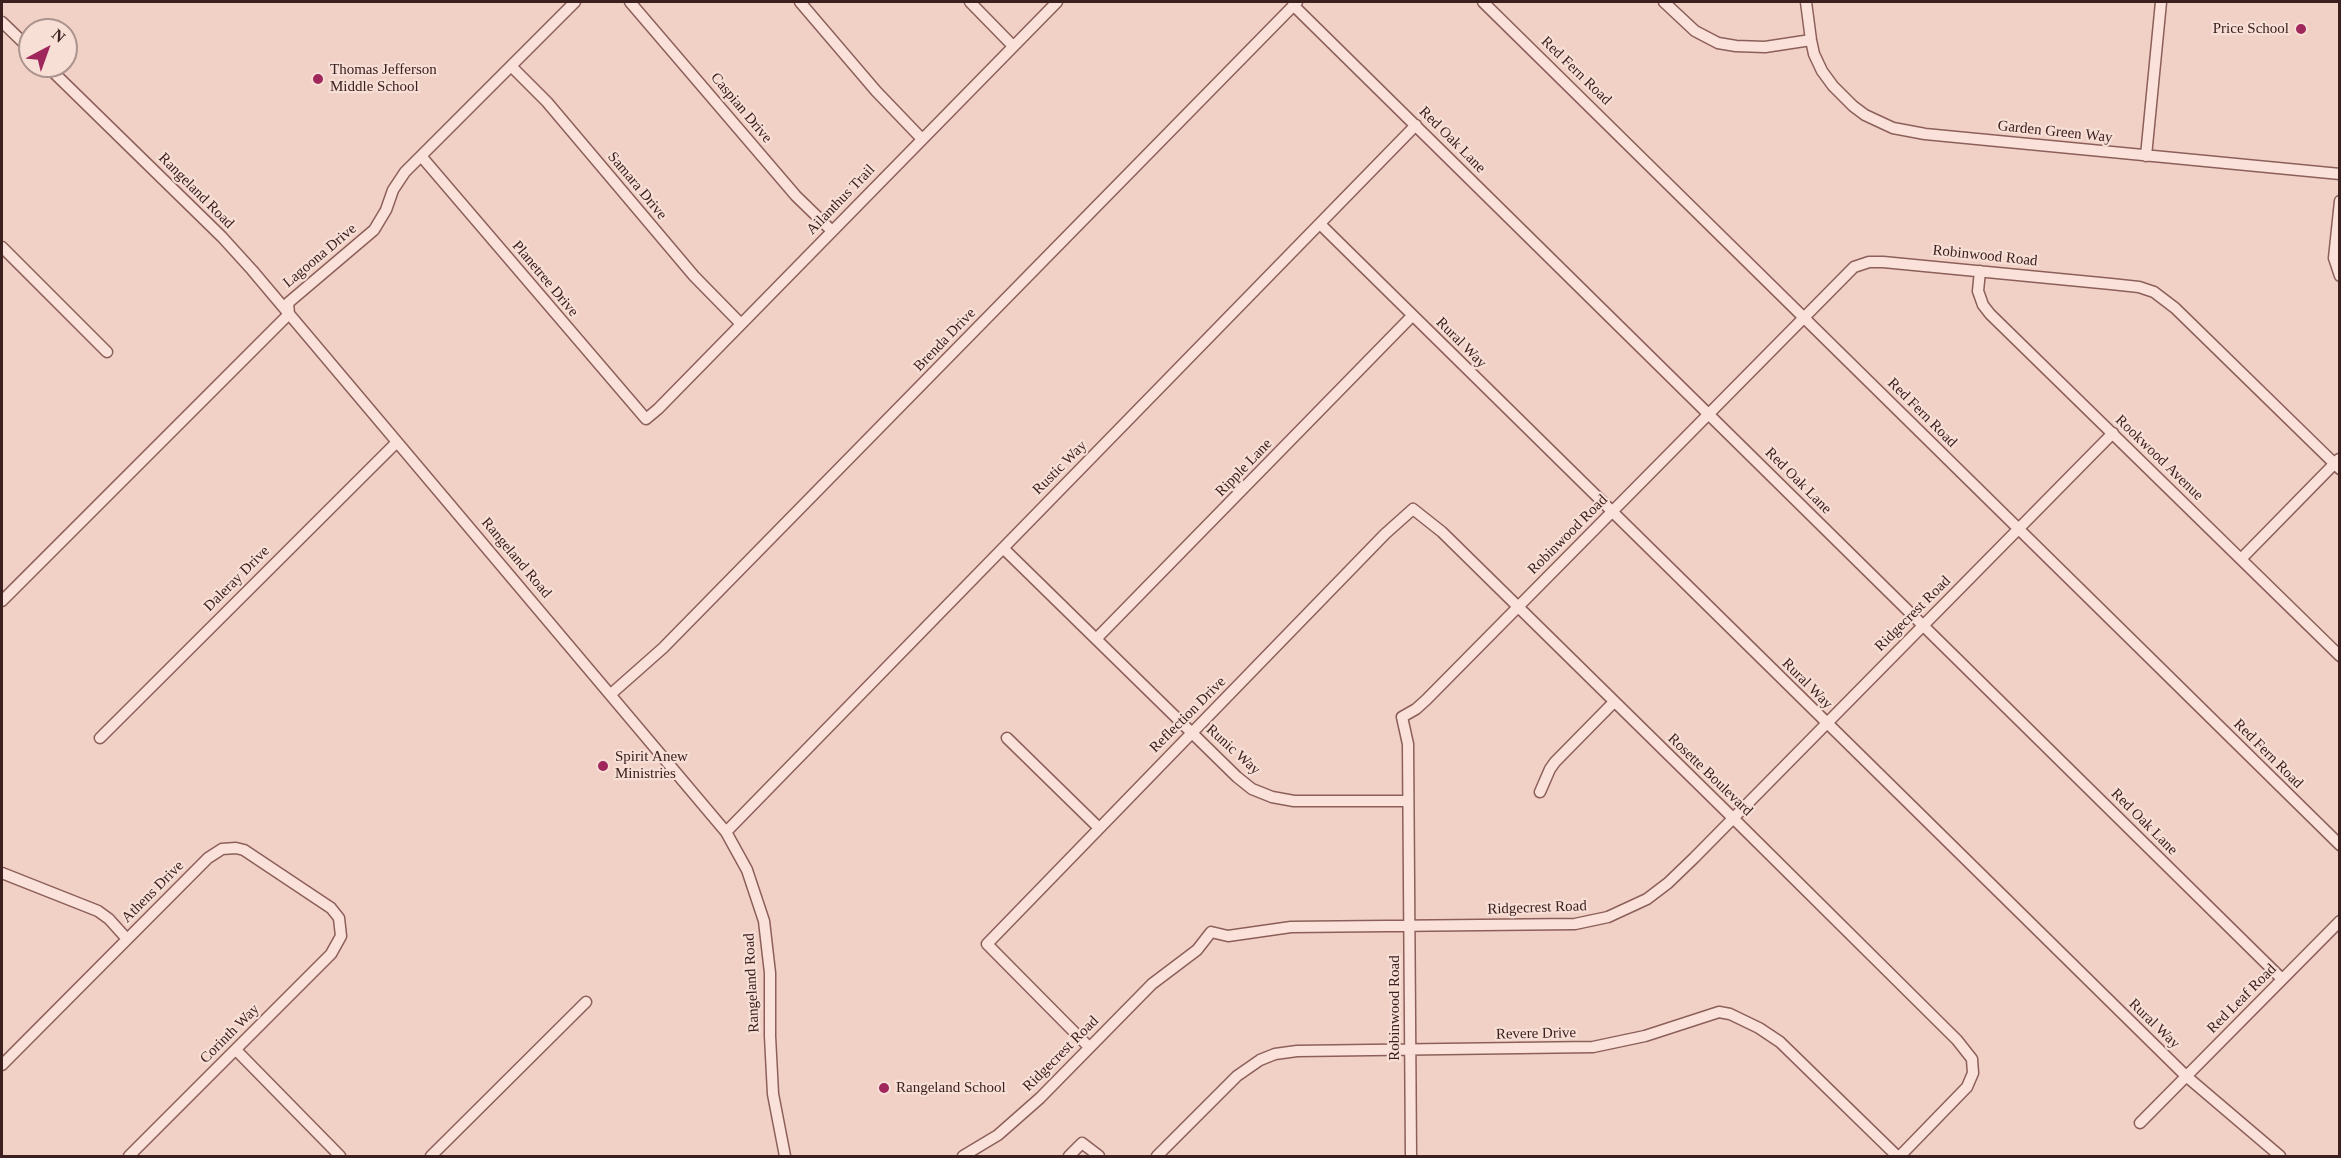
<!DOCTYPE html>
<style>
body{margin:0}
#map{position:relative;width:2341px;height:1158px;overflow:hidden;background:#f1d1c6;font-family:"Times New Roman",serif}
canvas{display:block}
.frame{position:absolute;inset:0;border:3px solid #3c201f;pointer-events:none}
.north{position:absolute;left:18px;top:18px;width:60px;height:60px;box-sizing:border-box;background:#f7dfd6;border:2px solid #ac938d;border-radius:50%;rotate:41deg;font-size:16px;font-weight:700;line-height:24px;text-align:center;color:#3c201f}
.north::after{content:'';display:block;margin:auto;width:21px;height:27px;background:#9f275c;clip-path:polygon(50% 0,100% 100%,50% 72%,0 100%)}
</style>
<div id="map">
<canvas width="2341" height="1158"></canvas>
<div class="frame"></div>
<div class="north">N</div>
</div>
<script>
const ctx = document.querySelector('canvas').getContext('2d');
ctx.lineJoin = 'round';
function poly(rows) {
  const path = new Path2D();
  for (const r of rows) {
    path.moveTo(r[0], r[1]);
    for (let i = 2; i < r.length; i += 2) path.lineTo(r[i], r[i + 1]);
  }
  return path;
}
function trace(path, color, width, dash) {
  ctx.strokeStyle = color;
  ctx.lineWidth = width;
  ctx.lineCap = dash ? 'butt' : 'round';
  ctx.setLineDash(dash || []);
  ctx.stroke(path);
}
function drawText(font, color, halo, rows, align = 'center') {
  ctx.font = font + ' "Times New Roman",serif';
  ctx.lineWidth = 4.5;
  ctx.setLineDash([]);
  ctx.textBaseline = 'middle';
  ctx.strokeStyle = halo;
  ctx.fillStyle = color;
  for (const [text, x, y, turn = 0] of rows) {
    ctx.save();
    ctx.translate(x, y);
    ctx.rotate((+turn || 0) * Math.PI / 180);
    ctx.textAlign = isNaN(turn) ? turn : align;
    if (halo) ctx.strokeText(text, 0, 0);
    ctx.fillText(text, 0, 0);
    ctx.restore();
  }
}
const minor = poly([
 [630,2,796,196,832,231],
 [800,2,876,91,922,139],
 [970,2,1013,46],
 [1483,2,2340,845],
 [1664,2,1695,31,1718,43,1736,46,1765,47,1811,40],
 [1806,2,1811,40,1814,54,1822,71,1833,86,1853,106,1865,115,1893,128,1925,134,2340,174],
 [1293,5,2282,979],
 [2,22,30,49],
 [47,66,222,237,252,270,726,832,747,870,764,921,770,973,770,1036,773,1094,785,1156],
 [511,66,547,102,694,276,741,324],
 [421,156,646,419,658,409,1057,2],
 [2146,156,2161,2],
 [2340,201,2334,258,2340,276],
 [1320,224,2186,1076,2280,1156],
 [2,247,107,352],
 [1980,271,1978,291,1983,305,1990,314,2340,656],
 [1003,548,1237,777,1252,789,1272,797,1294,801,1408,801],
 [2241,559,2339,459],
 [2,601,289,314,288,303,374,230,386,210,393,190,405,172,575,2],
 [1096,639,1412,316],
 [611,694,663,648,1297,2],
 [100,738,397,442],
 [1007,738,1098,827],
 [1540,792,1550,769,1555,762,1614,702],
 [726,832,1416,125],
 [2,873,98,911,109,919,127,939],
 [1089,1047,987,944,1385,534,1413,509,1442,532,1733,818,1957,1040,1972,1059,1973,1073,1967,1087,1900,1156],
 [236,1050,340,1156],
 [2,1065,208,858,222,849,236,848,244,850,331,908,339,918,341,936,331,954,129,1156],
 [2140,1123,2340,921],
 [431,1156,586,1002],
 [963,1156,998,1135,1040,1098,1152,984,1197,950,1211,932,1228,936,1291,927,1575,924,1608,917,1647,899,1668,883,1694,858,2113,433],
 [1069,1156,1082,1143,1099,1156],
 [1157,1156,1237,1076,1260,1060,1275,1054,1297,1051,1593,1047,1645,1036,1719,1012,1730,1014,1759,1028,1780,1042,1897,1156],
 [1411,1156,1408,744,1402,717,1416,709,1426,700,1854,267,1869,262,1883,262,2111,284,2139,287,2154,292,2175,308,2340,469]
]);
const markers = [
 [2301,29,6,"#9f275c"],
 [318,79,6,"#9f275c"],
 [603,766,6,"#9f275c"],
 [884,1088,6,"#9f275c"]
];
const poiNames = [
 ["Price School",2289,29,"right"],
 ["Thomas Jefferson",330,70],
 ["Middle School",330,87],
 ["Spirit Anew",615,757],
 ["Ministries",615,774],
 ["Rangeland School",896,1088]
];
const streetNames = [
 ["Red Fern Road",1576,71,44],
 ["Caspian Drive",741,108,50],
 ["Garden Green Way",2055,132,6],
 ["Red Oak Lane",1452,140,45],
 ["Samara Drive",637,186,50],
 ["Rangeland Road",196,191,45],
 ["Ailanthus Trail",841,200,-46],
 ["Lagoona Drive",320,256,-40],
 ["Robinwood Road",1985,256,6],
 ["Planetree Drive",545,279,50],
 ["Brenda Drive",945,340,-46],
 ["Rural Way",1461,343,45],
 ["Red Fern Road",1922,413,45],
 ["Rookwood Avenue",2159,458,44],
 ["Rustic Way",1060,468,-45],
 ["Ripple Lane",1244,468,-46],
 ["Red Oak Lane",1798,481,45],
 ["Robinwood Road",1568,535,-45],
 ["Rangeland Road",516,558,50],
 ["Daleray Drive",237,579,-45],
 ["Ridgecrest Road",1913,614,-45],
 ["Rural Way",1807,684,45],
 ["Reflection Drive",1188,715,-45],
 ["Runic Way",1233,750,42],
 ["Red Fern Road",2268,754,45],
 ["Rosette Boulevard",1710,775,44],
 ["Red Oak Lane",2144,822,45],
 ["Athens Drive",153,892,-45],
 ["Ridgecrest Road",1537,908,-2],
 ["Rangeland Road",752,983,-93],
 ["Red Leaf Road",2242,999,-45],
 ["Robinwood Road",1395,1008,-90],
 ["Rural Way",2154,1024,44],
 ["Corinth Way",230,1034,-45],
 ["Revere Drive",1536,1034,-1],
 ["Ridgecrest Road",1061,1054,-45]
];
trace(minor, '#8d5f5a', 13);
trace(minor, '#fae2da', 10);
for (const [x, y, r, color] of markers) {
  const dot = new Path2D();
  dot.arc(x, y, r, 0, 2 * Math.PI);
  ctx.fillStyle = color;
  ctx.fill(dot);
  trace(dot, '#f7dfd6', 2);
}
drawText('15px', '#3c201f', '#f7dfd6', poiNames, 'left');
drawText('15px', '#3c201f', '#f7dfd6', streetNames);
</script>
